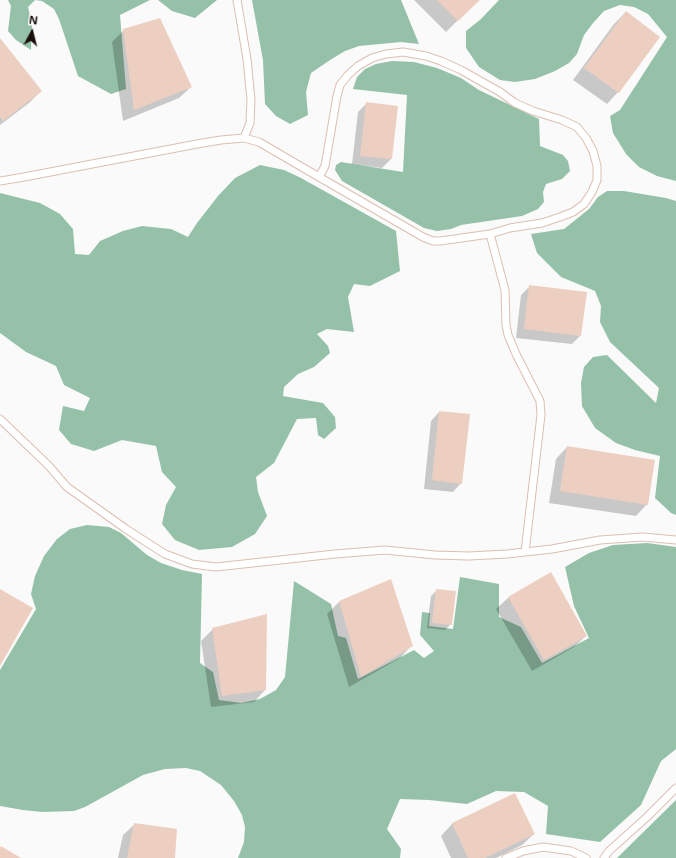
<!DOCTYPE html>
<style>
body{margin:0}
#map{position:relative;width:676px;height:858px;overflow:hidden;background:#fafafa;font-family:"Noto Sans",sans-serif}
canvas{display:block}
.north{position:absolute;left:12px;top:12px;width:40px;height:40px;-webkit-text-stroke:3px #fafafa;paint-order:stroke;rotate:7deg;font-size:11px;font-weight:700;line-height:16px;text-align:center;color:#190f0b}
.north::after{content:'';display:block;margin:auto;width:14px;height:18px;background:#190f0b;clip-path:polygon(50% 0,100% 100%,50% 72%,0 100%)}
</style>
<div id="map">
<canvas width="676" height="858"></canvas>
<div class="north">N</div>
</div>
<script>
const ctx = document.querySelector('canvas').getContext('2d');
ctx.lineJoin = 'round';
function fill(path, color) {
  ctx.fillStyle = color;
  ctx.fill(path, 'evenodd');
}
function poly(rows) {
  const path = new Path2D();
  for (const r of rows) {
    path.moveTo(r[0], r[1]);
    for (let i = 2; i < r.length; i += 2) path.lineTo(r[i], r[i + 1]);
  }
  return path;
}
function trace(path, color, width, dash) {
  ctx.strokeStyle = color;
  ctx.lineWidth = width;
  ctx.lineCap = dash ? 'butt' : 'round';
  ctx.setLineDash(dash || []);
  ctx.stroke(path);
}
const forest = poly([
 [8,0,150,0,120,15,126,89,111,94,78,76,59,19,54,9,42,1,35,0,28,7,32,23,31,50,16,40,8,31,11,6],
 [158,0,217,0,195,18,172,11],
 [252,0,401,0,419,44,401,42,359,46,345,51,330,60,311,73,306,92,308,115,290,124,276,116,265,104,263,60],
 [499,0,676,0,676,181,657,176,639,167,626,154,613,133,610,116,620,110,667,37,648,14,634,7,620,5,604,11,593,23,584,35,577,54,569,63,555,71,535,79,515,82,500,80,479,67,466,48,466,31,481,19],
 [392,61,414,62,437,68,461,78,479,90,539,119,540,146,563,155,568,161,570,171,562,179,546,184,543,192,544,202,538,209,522,216,461,225,451,229,437,231,424,228,342,181,335,170,336,165,341,162,403,172,407,95,353,89,357,77,365,69,376,64],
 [260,165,284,170,301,178,396,231,400,271,370,286,354,284,348,297,354,332,327,329,317,334,328,346,330,353,314,367,298,374,284,387,283,396,323,403,335,417,336,428,324,439,318,435,316,418,297,419,274,463,256,477,258,492,267,516,255,534,232,547,199,550,175,540,162,524,166,505,176,487,162,472,156,446,122,440,94,451,71,444,59,430,63,406,84,411,90,398,64,385,56,366,26,352,0,333,0,193,40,203,60,214,73,229,75,254,89,255,100,241,123,231,142,226,171,229,188,237,197,223,218,196,235,178],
 [607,191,624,191,666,198,676,201,676,515,671,513,655,498,660,456,635,450,616,443,595,428,582,406,581,383,584,367,593,357,607,355,656,403,659,388,610,342,600,322,601,306,595,291,561,277,537,253,531,234,564,229,589,209,598,197],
 [87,525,109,527,121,533,147,555,161,563,182,570,202,574,200,663,213,672,219,700,241,703,260,699,276,690,285,677,294,581,331,604,338,636,346,638,358,679,414,650,424,658,434,651,420,635,422,612,430,613,429,626,453,629,460,577,499,584,499,617,521,627,542,663,589,638,574,606,565,567,589,553,613,545,647,543,676,547,676,749,661,761,641,805,600,842,546,834,548,806,524,792,496,791,467,804,429,800,400,799,387,829,401,849,400,858,238,858,244,842,245,827,242,815,234,801,221,785,200,771,186,768,165,769,143,775,85,807,74,811,42,812,23,810,0,806,0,670,36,609,31,594,35,576,44,556,57,539,70,529],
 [676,800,676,858,617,858]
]);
const shadow = poly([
 [414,0,478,0,446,32],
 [626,12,618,92,607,104,573,80,614,24],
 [124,30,191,87,179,98,123,121,112,42],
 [0,39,41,91,29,103,0,125],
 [367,103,391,159,382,168,352,164,358,112],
 [530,286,580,336,572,344,516,338,521,295],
 [439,412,461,483,453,492,424,489,431,421],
 [567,447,647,504,636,516,549,503,556,459],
 [550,574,586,636,574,647,532,671,496,609,508,598],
 [390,580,411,646,400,658,349,687,327,614,339,602],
 [437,590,451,624,445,630,427,628,431,596],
 [213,629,265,690,254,702,211,707,201,641],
 [515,794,534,834,522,845,496,858,451,858,441,836,452,824],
 [135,824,174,858,118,858,123,835]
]);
const building = poly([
 [437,0,480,0,458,21],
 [626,11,660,37,619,93,584,68],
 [160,18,192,87,134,110,123,29],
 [0,38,42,91,3,121,0,117],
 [366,102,398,106,392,159,360,156],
 [529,285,587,292,581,336,524,329],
 [439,411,470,414,462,484,432,480],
 [567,446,655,460,648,505,560,491],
 [551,572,587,636,544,660,508,597],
 [391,579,413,646,361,677,339,601],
 [0,589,33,608,0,666],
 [436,589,456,591,452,625,432,623],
 [267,614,266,690,222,696,212,628],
 [515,793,535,834,485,858,468,858,452,823],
 [134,823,177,829,175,858,127,858],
 [1,846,21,858,0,858,0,848]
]);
const lane = poly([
 [237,0,247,59,251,100,250,123,244,138],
 [0,181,24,177,197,144,221,140,244,138,259,142,319,177,423,237,433,241,440,241,490,234,510,228,542,223,560,217,573,212,584,204,592,192,597,180,597,166,593,151,586,138,577,127,562,120,533,111,515,103,500,92,461,70,441,61,426,56,403,52,386,54,372,58,358,66,348,75,340,85,337,96,325,166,319,177],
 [490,234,505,290,506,325,508,335,516,354,540,401,541,415,525,552],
 [0,419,49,466,67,487,126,529,165,554,192,564,216,567,335,554,385,550,435,555,469,556,507,554,552,549,600,540,643,537,676,540],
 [506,858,523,851,543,847,571,851,586,858],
 [604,858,609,851,647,817,676,788]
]);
fill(forest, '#95c1a8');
fill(shadow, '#0003');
fill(building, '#edcfc1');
trace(lane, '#dcbfb1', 9);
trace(lane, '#fff', 7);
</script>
